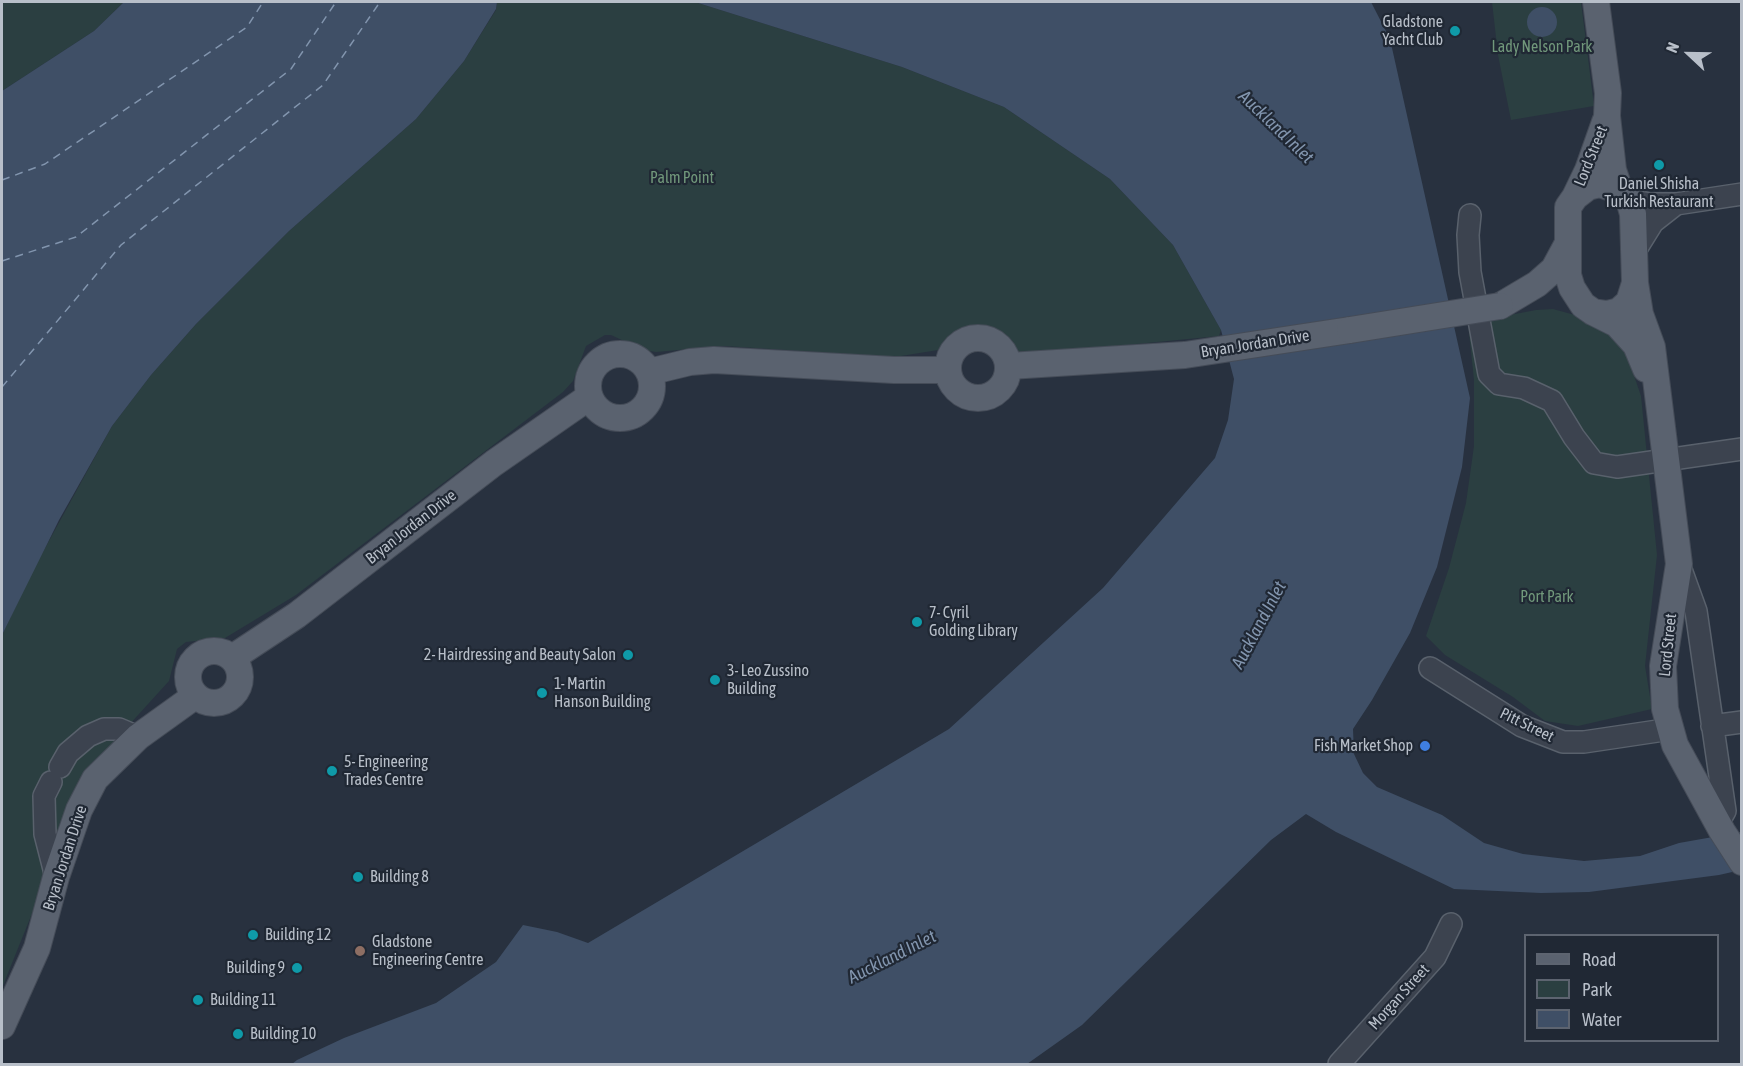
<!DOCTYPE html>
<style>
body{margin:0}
#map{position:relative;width:1743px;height:1066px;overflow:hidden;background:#28313f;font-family:"Asap Condensed",sans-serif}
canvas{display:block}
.frame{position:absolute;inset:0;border:3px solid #b8bfc9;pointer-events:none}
.legend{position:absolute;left:1524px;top:934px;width:195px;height:108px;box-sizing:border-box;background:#202834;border:2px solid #5d6470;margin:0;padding:8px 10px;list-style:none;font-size:18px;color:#b8bfc9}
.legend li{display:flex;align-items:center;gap:12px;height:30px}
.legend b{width:30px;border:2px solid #5d6470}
.north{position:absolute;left:1659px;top:24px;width:60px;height:60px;-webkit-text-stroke:4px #202834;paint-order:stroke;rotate:292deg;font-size:16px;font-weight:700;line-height:24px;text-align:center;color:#b8bfc9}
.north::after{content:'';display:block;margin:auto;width:21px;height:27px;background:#b8bfc9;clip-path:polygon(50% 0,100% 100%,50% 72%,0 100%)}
</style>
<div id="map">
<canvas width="1743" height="1066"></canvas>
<div class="frame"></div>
<ul class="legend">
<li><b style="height:8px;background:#5a626f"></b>Road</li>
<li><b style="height:16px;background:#2b3f41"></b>Park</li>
<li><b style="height:16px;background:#3f4f66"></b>Water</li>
</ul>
<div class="north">N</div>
</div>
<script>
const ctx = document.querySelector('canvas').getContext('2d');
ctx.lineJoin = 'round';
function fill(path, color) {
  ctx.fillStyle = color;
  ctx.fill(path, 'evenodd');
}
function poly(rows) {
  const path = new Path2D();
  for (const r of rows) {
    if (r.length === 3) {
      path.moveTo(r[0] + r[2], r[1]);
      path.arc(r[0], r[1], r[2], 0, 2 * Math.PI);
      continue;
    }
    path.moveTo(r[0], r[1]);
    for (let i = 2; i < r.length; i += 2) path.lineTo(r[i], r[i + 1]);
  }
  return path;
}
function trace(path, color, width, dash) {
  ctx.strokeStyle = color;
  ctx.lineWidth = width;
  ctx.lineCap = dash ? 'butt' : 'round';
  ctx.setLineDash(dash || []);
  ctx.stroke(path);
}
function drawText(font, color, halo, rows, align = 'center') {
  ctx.font = font + ' "Asap Condensed",sans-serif';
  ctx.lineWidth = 4.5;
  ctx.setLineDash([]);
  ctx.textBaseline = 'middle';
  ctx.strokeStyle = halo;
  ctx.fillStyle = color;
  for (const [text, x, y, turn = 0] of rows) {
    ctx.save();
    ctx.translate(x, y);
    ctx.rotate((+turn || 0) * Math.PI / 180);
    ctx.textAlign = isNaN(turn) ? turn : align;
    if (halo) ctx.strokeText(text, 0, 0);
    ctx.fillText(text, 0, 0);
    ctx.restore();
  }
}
const green = poly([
 [2,2,124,2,94,31,2,91],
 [497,2,695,2,902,67,1004,107,1110,179,1173,245,1221,330,1219,336,1023,355,995,332,967,332,938,350,895,357,724,346,656,352,643,350,611,335,605,335,586,346,573,381,563,392,296,595,225,638,186,642,177,649,169,681,89,769,67,809,33,911,2,988,2,635,33,570,112,426,151,375,196,324,289,231,416,119,464,61,496,10],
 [1492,2,1581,2,1594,106,1511,120,1498,55],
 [1553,309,1582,317,1606,328,1626,352,1641,396,1657,555,1645,666,1652,709,1578,726,1545,721,1513,697,1445,655,1426,636,1449,568,1466,503,1474,446,1474,380,1468,323,1536,310]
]);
const water = poly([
 [124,2,497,2,496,9,464,61,416,119,289,231,196,324,151,375,112,426,59,520,2,635,2,91,94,31],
 [695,2,1371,2,1390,39,1470,398,1462,467,1437,567,1410,633,1372,700,1353,729,1354,754,1363,773,1377,787,1442,815,1484,843,1523,854,1584,861,1640,856,1679,843,1741,832,1741,870,1719,875,1589,892,1541,893,1454,889,1336,832,1306,814,1271,840,1082,1025,1027,1064,292,1064,297,1060,344,1038,436,1003,496,962,523,925,557,932,588,943,949,729,1103,588,1215,458,1228,420,1234,379,1221,330,1173,245,1110,179,1004,107,902,67],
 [1542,22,15]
]);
const ferry = poly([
 [2,180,45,164,247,27,263,2],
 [2,261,76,237,291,69,336,2],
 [2,387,121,245,323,85,380,2]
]);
const minor = poly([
 [1629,200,1650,204,1676,204,1742,194],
 [1470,215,1468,235,1470,272,1489,374,1499,384,1524,388,1552,401,1574,437,1594,463,1617,467,1742,449],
 [1635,251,1653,222,1676,204],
 [1679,564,1696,611,1725,811,1718,823],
 [1430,668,1522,726,1563,742,1584,742,1671,729],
 [1712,726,1742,722],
 [60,767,68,753,88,736,104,729,119,729,138,737],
 [51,782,44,796,45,834,56,877],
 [1339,1064,1435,957,1451,924]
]);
const major = poly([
 [1596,2,1608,93,1607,116,1613,170,1621,194],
 [1575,197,1588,170,1605,122],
 [1635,283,1640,314,1652,347,1679,564,1663,666,1665,709,1675,745,1722,831,1742,862],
 [1500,306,1537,284,1554,269,1568,243],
 [1593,312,1607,314,1619,311,1629,302,1635,283,1633,214,1629,200,1614,189,1600,184,1588,187,1575,197,1568,207,1568,275,1572,288,1583,305,1593,312,1617,324,1636,345,1646,369],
 [978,368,30],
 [620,386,32],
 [1009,366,1185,355,1350,330],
 [649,372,690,362,714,360,894,370,947,370],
 [214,677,26],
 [232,658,297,615,494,463,589,397],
 [2,1026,37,948,56,877,79,810,95,779,138,737,195,696]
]);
const majorBridge = poly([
 [1350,330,1500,306]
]);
const markers = [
 [1455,31,6,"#0f9aa8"],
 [1659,165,6,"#0f9aa8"],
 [917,622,6,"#0f9aa8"],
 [628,655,6,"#0f9aa8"],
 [715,680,6,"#0f9aa8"],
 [542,693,6,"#0f9aa8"],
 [1425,746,6,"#3f7fe0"],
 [332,771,6,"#0f9aa8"],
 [358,877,6,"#0f9aa8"],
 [253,935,6,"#0f9aa8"],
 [360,951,6,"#8d6e63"],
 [297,968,6,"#0f9aa8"],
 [198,1000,6,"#0f9aa8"],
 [238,1034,6,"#0f9aa8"]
];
const poiNames = [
 ["Gladstone",1443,22,"right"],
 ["Yacht Club",1443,40,"right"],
 ["Daniel Shisha",1659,184,"center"],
 ["Turkish Restaurant",1659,202,"center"],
 ["7- Cyril",929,613],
 ["Golding Library",929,631],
 ["2- Hairdressing and Beauty Salon",616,655,"right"],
 ["3- Leo Zussino",727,671],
 ["Building",727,689],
 ["1- Martin",554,684],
 ["Hanson Building",554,702],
 ["Fish Market Shop",1413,746,"right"],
 ["5- Engineering",344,762],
 ["Trades Centre",344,780],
 ["Building 8",370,877],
 ["Building 12",265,935],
 ["Gladstone",372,942],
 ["Engineering Centre",372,960],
 ["Building 9",285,968,"right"],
 ["Building 11",210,1000],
 ["Building 10",250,1034]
];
const parkNames = [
 ["Lady Nelson Park",1542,47],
 ["Palm Point",682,178],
 ["Port Park",1547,597]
];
const streetNames = [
 ["Lord Street",1591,156,-68],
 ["Bryan Jordan Drive",1255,344,-9],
 ["Bryan Jordan Drive",411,527,-38],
 ["Lord Street",1668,645,-84],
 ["Pitt Street",1527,725,26],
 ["Bryan Jordan Drive",65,858,-72],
 ["Morgan Street",1399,997,-48]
];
const waterNames = [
 ["Auckland Inlet",1276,127,44],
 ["Auckland Inlet",1259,625,-62],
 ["Auckland Inlet",892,957,-27]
];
fill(green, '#2b3f41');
fill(water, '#3f4f66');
trace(ferry, '#8295ae', 1.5, [8, 6]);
trace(minor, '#59616c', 24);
trace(major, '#454c58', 28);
trace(minor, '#3c434f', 21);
trace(major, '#5a626f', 26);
trace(majorBridge, '#454c58', 28, []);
trace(majorBridge, '#5a626f', 26);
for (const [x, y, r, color] of markers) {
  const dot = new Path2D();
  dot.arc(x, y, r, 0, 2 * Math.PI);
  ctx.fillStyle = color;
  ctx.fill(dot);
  trace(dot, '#202834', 2);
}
drawText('16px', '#b8bfc9', '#202834', poiNames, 'left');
drawText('16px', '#71987b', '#202834', parkNames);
drawText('16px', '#b8bfc9', '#202834', streetNames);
drawText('italic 18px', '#8295ae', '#202834', waterNames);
</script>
